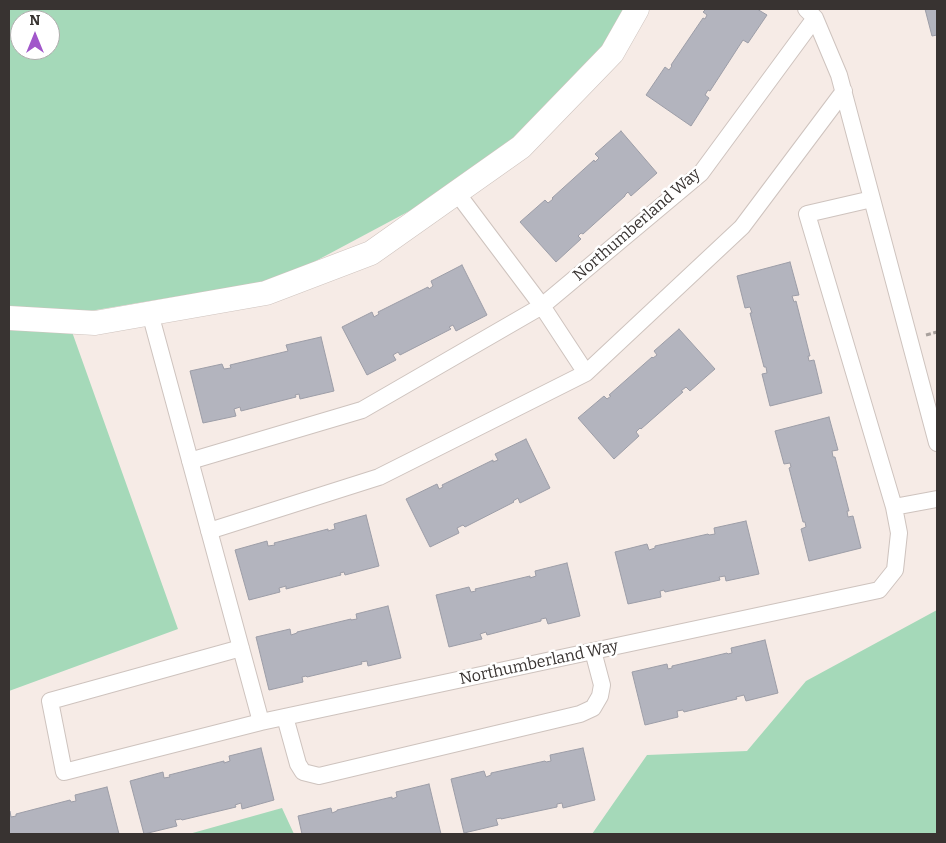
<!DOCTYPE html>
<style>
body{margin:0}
#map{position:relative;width:946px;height:843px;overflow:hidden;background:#f6ebe6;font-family:Bitter,serif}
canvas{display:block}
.frame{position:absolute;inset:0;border:10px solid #383331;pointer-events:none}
.north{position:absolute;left:10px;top:10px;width:50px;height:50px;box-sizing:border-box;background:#fff;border:1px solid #afadad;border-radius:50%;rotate:0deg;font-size:14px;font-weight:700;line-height:20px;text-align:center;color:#383331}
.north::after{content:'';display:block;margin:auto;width:18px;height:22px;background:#a157ca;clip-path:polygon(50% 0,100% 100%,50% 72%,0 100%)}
</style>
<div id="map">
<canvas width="946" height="843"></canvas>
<div class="frame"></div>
<div class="north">N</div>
</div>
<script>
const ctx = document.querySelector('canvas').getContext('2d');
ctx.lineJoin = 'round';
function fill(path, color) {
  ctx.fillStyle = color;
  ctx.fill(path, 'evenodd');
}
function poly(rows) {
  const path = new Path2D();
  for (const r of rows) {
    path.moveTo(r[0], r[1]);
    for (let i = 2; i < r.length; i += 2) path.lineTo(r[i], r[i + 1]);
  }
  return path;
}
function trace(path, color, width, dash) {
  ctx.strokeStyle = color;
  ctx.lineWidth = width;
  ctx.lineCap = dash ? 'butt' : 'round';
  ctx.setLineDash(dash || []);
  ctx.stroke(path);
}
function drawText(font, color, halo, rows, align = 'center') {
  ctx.font = font + ' Bitter,serif';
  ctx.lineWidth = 5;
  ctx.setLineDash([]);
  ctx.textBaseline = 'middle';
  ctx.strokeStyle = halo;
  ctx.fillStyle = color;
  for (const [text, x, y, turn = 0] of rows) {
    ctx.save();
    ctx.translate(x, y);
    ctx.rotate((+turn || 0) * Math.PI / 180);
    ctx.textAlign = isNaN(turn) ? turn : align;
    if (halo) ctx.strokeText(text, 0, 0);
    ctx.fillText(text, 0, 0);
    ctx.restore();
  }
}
const green = poly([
 [9,9,626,9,596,57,475,176,282,279,66,315,178,629,9,691],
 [20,20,50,20,50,50,20,50],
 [937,610,937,834,592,834,647,755,747,751,806,681],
 [282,808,294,834,189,834]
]);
const building = poly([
 [706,9,757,9,767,15,748,43,743,40,710,91,708,90,705,95,709,98,691,126,646,95,665,67,669,70,672,66,671,65,703,18,705,19,707,15,703,12,706,9],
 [925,9,937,9,937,35,932,36,925,9],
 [621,131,657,173,631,196,628,192,625,195,625,196,583,234,581,233,578,236,581,239,556,262,520,222,545,200,548,203,553,199,552,198,594,160,595,162,599,158,595,154,621,131],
 [790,262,799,295,792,296,794,302,796,301,810,356,808,356,809,361,814,360,822,393,770,406,762,374,767,373,766,367,764,367,750,313,752,313,750,307,745,308,737,276,790,262],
 [462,265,487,315,456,331,453,325,449,327,451,329,400,355,398,352,393,355,396,360,367,375,342,327,372,312,374,317,379,314,378,312,428,287,429,289,433,286,431,281,462,265],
 [679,329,715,369,690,391,686,387,681,391,683,392,641,429,640,428,636,432,639,436,614,459,578,418,604,396,607,399,611,396,609,395,652,357,653,358,657,355,654,351,679,329],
 [321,337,334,391,300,399,299,394,295,395,296,397,241,411,240,407,234,409,236,416,203,423,190,371,222,364,224,369,231,368,230,365,288,351,286,345,321,337],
 [829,417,838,450,832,451,833,457,835,457,849,511,847,511,848,517,853,516,861,548,809,561,801,529,806,527,805,522,803,522,789,468,791,467,790,463,784,464,775,431,829,417],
 [526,439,550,488,520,503,518,498,513,501,514,502,465,527,463,525,457,528,459,533,430,547,406,499,437,484,439,489,443,487,442,485,493,460,493,462,498,460,495,454,526,439],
 [366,515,379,566,345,575,344,572,340,573,341,575,286,589,286,586,279,588,280,592,249,600,235,550,267,541,268,546,275,545,274,543,328,529,328,531,335,529,334,524,366,515],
 [746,521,759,574,726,581,725,576,719,577,720,580,665,592,664,590,660,591,661,597,628,604,615,552,647,544,649,550,655,548,655,546,708,534,709,535,715,534,714,528,746,521],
 [567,563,580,616,548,624,546,618,541,619,541,621,487,635,486,632,480,634,482,639,449,647,436,595,469,587,471,592,476,591,475,589,530,576,530,578,536,576,535,571,567,563],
 [388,606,401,658,368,666,367,661,361,662,362,664,307,677,306,676,302,677,303,682,269,690,256,637,290,629,291,635,297,633,297,632,351,619,351,620,357,619,356,614,388,606],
 [765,640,778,693,746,701,744,695,736,697,737,699,684,712,683,710,677,711,678,717,645,725,632,672,667,664,668,669,672,668,672,666,727,653,728,654,732,653,731,648,765,640],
 [261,748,274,800,242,809,241,803,235,805,236,807,182,820,181,819,175,820,177,826,144,834,130,781,163,772,164,778,170,777,169,775,224,761,224,763,230,761,229,756,261,748],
 [583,748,595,800,563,808,562,803,557,804,557,807,501,819,501,818,496,819,498,825,464,833,451,779,484,771,486,777,491,775,491,773,545,761,546,762,551,761,550,755,583,748],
 [429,784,441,834,302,834,298,816,331,808,332,813,337,811,337,810,392,797,392,799,397,797,396,792,429,784],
 [107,787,119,834,9,834,9,811,10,811,11,817,16,816,16,814,70,800,71,802,76,801,75,795,107,787]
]);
const path = poly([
 [926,335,937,332]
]);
const street = poly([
 [806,9,815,18,839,75,937,443],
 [457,193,542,306,586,373],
 [872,199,807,214,894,507],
 [150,313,261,722,879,590,895,570,899,533,894,507,937,499],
 [190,461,362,410,542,306,701,173,815,18],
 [209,531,379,477,586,373,742,227,844,91],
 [241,648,50,701,64,772,261,722],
 [285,717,298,764,303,772,319,776,580,714,593,708,600,696,602,685,593,651]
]);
const secondary = poly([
 [9,318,95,323,266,293,371,253,521,147,612,53,637,9]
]);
const streetNames = [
 ["Northumberland Way",637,225,-41],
 ["Northumberland Way",539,663,-12]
];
fill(green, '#a5d9b9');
fill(building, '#b3b4be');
trace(building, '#9c9da7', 1);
trace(street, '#cec3be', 18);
trace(secondary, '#cec3be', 25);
trace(path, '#a8a09c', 3, [5, 2.5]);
trace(street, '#fff', 16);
trace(secondary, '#fff', 24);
drawText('16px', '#383331', '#fff', streetNames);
</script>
